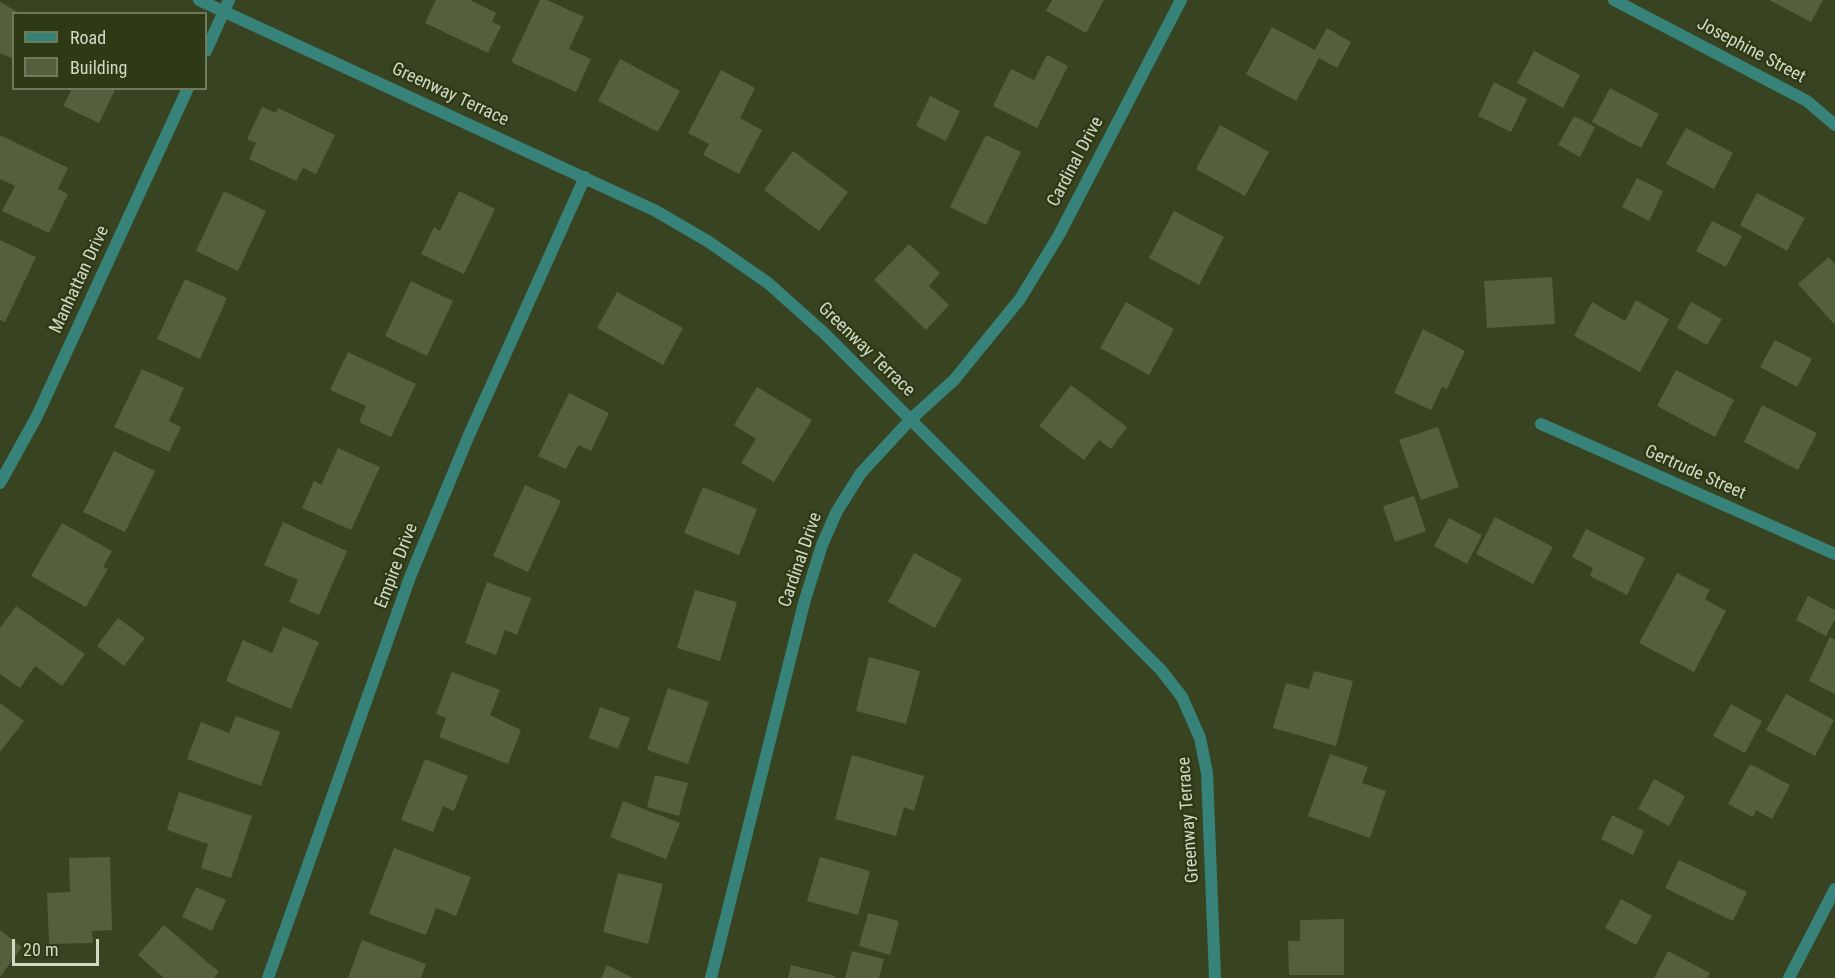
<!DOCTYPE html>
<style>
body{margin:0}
#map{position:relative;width:1835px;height:978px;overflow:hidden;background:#384321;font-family:"Roboto Condensed",sans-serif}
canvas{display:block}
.legend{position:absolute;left:12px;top:12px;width:195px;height:78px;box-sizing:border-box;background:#2e3916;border:2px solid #6f795c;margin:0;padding:8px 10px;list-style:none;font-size:18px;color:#d1d9c5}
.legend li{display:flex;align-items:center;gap:12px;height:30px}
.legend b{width:30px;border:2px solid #6f795c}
.scale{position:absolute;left:12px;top:939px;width:87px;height:27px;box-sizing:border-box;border:3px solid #d1d9c5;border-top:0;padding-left:8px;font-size:18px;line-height:21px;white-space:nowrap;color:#d1d9c5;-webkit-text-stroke:4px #2e3916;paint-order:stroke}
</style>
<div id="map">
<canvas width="1835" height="978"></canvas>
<ul class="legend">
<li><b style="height:8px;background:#378279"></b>Road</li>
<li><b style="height:16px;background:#54603d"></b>Building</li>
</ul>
<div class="scale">20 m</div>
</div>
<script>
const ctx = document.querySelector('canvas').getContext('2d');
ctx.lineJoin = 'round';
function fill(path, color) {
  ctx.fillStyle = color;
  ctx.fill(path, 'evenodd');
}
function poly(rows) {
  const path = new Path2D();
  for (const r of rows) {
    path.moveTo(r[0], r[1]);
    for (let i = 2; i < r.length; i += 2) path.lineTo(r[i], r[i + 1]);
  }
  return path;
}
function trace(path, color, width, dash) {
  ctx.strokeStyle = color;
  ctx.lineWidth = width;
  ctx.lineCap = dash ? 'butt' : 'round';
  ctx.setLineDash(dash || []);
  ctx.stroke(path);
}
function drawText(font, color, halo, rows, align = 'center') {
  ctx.font = font + ' "Roboto Condensed",sans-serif';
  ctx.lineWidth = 5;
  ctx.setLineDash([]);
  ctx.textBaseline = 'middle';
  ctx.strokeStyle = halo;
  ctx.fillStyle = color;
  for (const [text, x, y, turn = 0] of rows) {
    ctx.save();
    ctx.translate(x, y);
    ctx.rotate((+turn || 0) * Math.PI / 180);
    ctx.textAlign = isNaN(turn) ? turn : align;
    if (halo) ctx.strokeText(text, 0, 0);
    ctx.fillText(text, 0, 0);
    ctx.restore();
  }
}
const building = poly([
 [436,0,470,0,496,13,492,22,501,26,488,53,425,23],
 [540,0,547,0,584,17,569,49,591,59,576,92,511,62],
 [1052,0,1104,0,1086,33,1046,11],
 [1769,0,1823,0,1811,22],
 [0,2,21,14,14,14,14,59,0,53],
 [1272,27,1315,50,1327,28,1351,42,1337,68,1319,58,1296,101,1246,74],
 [1534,51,1580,75,1563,108,1517,83],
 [1047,55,1068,66,1037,128,993,106,1011,69,1034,80],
 [620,59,680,91,658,132,598,101],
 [721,70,755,88,740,118,762,130,739,174,703,155,709,144,688,133],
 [1494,82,1527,99,1511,132,1478,116],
 [65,88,116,88,99,123,63,106,71,91],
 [1610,88,1659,114,1641,148,1592,122],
 [930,96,960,111,946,141,916,126],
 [262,107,276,113,278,108,335,135,316,174,303,168,296,181,249,159,256,143,247,139],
 [1574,116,1595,127,1580,157,1558,145],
 [1220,125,1269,152,1245,196,1196,169],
 [1686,128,1733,153,1714,189,1666,164],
 [0,135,68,168,58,189,68,194,49,233,2,211,15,186,0,179],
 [986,135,1021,152,986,225,950,207],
 [793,151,848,192,819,231,764,190],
 [1637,178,1663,191,1649,221,1622,207],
 [224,191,266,211,238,271,196,251],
 [459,191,495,209,464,274,421,254,434,227,440,231],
 [1757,193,1805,218,1787,251,1740,225],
 [1174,211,1224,237,1199,285,1149,258],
 [1712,221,1742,236,1726,267,1696,251],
 [0,240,36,257,5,322,0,320],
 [909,244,940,273,929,286,949,305,926,330,874,280],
 [1829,257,1835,264,1835,325,1798,284],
 [1552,277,1555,324,1487,328,1484,281],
 [185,279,227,298,200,359,157,339],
 [411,281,453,301,427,356,385,336],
 [617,292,683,328,663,365,597,328],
 [1636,300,1669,319,1640,372,1574,336,1592,302,1625,321],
 [1126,302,1174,329,1149,375,1100,348],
 [1691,302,1722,319,1707,345,1677,328],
 [1423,329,1465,351,1447,389,1442,387,1431,410,1394,393],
 [1775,340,1812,359,1797,387,1760,367],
 [348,352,416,384,391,437,359,422,366,406,330,390],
 [142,369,184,388,169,421,181,427,169,452,114,427],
 [1676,370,1734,400,1715,437,1657,406],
 [1071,385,1127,427,1111,449,1099,440,1084,460,1039,426],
 [757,387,812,420,774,482,741,463,756,439,734,425],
 [569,393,609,413,591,451,578,445,566,469,538,456],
 [1762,405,1817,433,1798,470,1744,442],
 [1438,427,1459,487,1421,500,1399,440],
 [338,448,380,467,351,530,302,508,314,481,321,485],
 [114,451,155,471,125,532,83,512],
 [525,485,561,501,528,572,493,556],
 [703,487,757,509,739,555,684,533],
 [1414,496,1426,531,1395,542,1383,506],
 [1495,517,1553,547,1533,584,1476,554],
 [1449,518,1482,535,1467,564,1434,546],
 [283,522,347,551,319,615,289,602,298,580,264,565],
 [62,523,112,551,103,567,108,569,86,607,31,576],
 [1586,529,1645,558,1627,595,1590,576,1593,568,1572,557],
 [914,553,962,579,935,628,888,602],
 [1677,573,1710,590,1705,599,1726,611,1694,672,1639,643],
 [487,582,531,598,517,635,505,630,496,655,465,643],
 [695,590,737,602,720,661,677,648],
 [1808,596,1835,610,1835,619,1826,636,1796,620],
 [16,606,85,654,62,686,35,666,20,688,0,674,0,628],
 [118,618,145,638,124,666,97,646],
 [283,627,319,642,291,709,226,681,243,640,272,653],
 [1830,637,1835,640,1835,694,1809,681],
 [869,657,920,671,906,724,856,711],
 [1314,671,1353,681,1336,746,1273,728,1286,683,1309,689],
 [452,672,500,690,490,715,521,730,508,764,439,737,446,718,436,714],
 [668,688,709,702,688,764,647,750],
 [1786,694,1834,720,1815,756,1766,730],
 [0,703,24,721,0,752],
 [1731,704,1762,721,1745,753,1713,736],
 [600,707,630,718,618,749,589,738],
 [236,716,280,732,261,786,187,759,201,722,229,733],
 [1330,754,1368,767,1362,783,1386,791,1370,838,1308,816],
 [852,755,924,776,914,811,904,807,896,836,835,819],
 [425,759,468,776,454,811,443,806,433,832,401,820],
 [1750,764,1790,785,1772,819,1756,810,1753,817,1728,804],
 [655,775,688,783,679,816,647,807],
 [1654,779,1685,796,1669,826,1638,809],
 [179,792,252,816,231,878,201,868,208,844,167,830],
 [623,801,680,823,666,859,610,837],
 [1612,815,1644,831,1633,855,1601,839],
 [394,848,471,877,456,916,436,908,426,935,369,914],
 [110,857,112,930,92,931,93,943,49,944,47,893,70,892,69,858],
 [820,857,870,871,858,915,807,901],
 [1679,860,1747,892,1733,921,1665,888],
 [618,873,663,884,648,944,603,932],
 [196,887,226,900,212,931,182,917],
 [1621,899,1652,916,1636,945,1605,928],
 [868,913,899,921,890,955,859,946],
 [1344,919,1344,975,1289,975,1288,941,1300,941,1300,920],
 [164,925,219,972,214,978,164,978,138,955],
 [0,930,22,947,0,977],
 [362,940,426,964,421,978,348,978],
 [852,951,884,959,879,978,845,978],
 [1668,951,1710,973,1707,978,1654,978],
 [607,965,633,978,601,978],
 [791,965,835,976,835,978,788,978]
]);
const street = poly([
 [199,0,656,211,709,242,768,283,824,333,1161,670,1182,697,1200,738,1207,773,1215,978],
 [1614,0,1807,101,1835,125],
 [206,51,229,0],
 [1541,424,1835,554],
 [0,483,37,416,188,88],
 [268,978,410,577,469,435,585,177],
 [711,978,804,603,822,545,837,511,861,473,911,419,954,380,1020,299,1059,235,1181,0],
 [1789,978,1835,889]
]);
const streetNames = [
 ["Josephine Street",1751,51,28],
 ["Greenway Terrace",450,95,25],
 ["Cardinal Drive",1076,162,-62],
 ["Manhattan Drive",80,280,-65],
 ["Greenway Terrace",866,350,44],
 ["Gertrude Street",1695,473,24],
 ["Cardinal Drive",801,560,-71],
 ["Empire Drive",397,566,-69],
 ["Greenway Terrace",1189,820,-94]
];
fill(building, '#54603d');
trace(street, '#378279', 12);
drawText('18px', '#d1d9c5', '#2e3916', streetNames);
</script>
